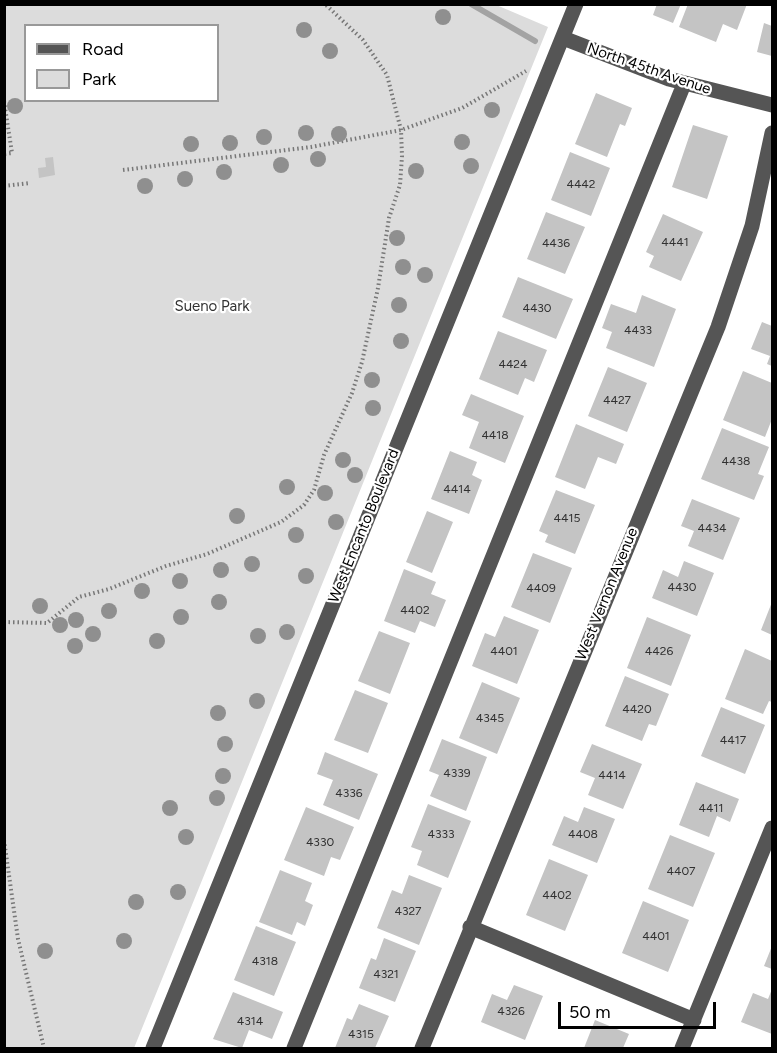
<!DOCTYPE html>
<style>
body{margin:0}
#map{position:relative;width:777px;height:1053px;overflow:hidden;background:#fff;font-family:Figtree,sans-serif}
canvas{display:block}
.frame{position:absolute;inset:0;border:6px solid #000;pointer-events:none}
.legend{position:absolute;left:24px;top:24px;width:195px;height:78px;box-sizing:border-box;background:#fff;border:2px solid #999;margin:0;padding:8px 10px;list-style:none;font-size:18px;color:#000}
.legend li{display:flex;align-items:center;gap:12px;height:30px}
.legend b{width:30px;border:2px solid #999}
.scale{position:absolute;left:558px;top:1002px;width:158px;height:27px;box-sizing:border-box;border:3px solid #000;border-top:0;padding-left:8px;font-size:18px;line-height:21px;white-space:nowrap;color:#000;-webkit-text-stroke:4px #fff;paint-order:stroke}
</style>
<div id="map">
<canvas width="777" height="1053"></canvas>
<div class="frame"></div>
<ul class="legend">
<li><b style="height:8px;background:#555"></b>Road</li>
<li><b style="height:16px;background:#dcdcdc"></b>Park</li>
</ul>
<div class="scale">50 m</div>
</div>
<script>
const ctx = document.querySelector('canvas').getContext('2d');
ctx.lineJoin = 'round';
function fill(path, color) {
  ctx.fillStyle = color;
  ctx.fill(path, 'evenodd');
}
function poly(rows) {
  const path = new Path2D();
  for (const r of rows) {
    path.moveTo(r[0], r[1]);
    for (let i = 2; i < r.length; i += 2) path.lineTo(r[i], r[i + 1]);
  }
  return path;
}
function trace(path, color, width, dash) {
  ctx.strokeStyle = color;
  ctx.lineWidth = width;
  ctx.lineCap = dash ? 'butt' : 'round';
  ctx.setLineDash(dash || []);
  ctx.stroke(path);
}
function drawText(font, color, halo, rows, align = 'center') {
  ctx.font = font + ' Figtree,sans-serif';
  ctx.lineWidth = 4.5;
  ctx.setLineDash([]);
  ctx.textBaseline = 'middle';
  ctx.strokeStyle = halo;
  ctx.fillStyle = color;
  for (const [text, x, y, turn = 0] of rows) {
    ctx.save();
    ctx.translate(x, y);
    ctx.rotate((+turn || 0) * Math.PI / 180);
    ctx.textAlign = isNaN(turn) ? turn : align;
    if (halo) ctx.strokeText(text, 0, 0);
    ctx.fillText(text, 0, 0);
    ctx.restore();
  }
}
const green = poly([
 [494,4,548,27,134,1048,5,1048,5,5],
 [26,26,218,26,218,100,26,100]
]);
const stream = poly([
 [471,4,535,41]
]);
const building = poly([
 [657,4,681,4,673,23,653,15],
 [688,4,747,4,737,30,723,24,716,42,679,27],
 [764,23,772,26,772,56,757,52],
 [596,93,632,108,625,126,620,124,607,157,575,144],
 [693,125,728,136,707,199,672,187],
 [570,152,610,168,591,216,551,200],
 [53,157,55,175,39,178,38,168,46,167,45,158],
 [546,212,585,227,565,274,527,259],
 [663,214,703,232,681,281,649,267,654,256,646,252],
 [518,277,573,299,556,339,502,317],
 [642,295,676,309,654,367,606,348,612,332,602,328,611,304,636,313],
 [762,322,772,326,772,366,767,364,770,356,751,349],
 [498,331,547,350,534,382,525,378,518,395,479,379],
 [608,367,647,383,627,432,588,416],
 [743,371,772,383,772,419,765,437,723,420],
 [471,394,524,416,505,463,469,448,479,422,462,415],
 [576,424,624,444,616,464,598,457,585,489,555,477],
 [722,428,769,447,758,474,764,476,754,500,701,479],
 [450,451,477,462,472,475,482,480,469,514,431,499],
 [556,490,595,505,575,554,545,542,548,535,539,531],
 [692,499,740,518,723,560,688,546,694,531,681,526],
 [427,511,453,522,432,573,406,562],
 [533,553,572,568,550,623,511,607],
 [684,561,714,573,697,616,652,598,663,570,678,577],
 [404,569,436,582,431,594,446,600,435,627,420,621,415,633,384,621],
 [772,602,772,635,761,630],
 [504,616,539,630,517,684,472,666,485,633,495,637],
 [647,617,691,635,671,686,627,668],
 [379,631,410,643,390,694,358,681],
 [745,649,772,661,772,702,769,701,763,714,725,699],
 [625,676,669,694,656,726,649,724,642,741,605,726],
 [482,682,520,698,497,754,459,738],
 [355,690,388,703,368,753,334,740],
 [721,707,765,725,745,774,701,756],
 [442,739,487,757,466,811,430,796,439,775,429,771],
 [592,744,642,764,623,809,588,795,595,778,580,772],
 [325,752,378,774,359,820,323,805,333,780,317,774],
 [696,782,739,799,730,822,717,816,709,837,679,825],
 [428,804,471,821,448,878,417,865,422,851,411,847],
 [306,807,354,827,340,860,331,857,324,876,284,860],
 [584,807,615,819,597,863,552,845,564,816,578,822],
 [670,835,715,853,693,907,648,889],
 [549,859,588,875,565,931,526,915],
 [280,870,312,883,305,901,313,905,305,926,297,922,292,935,259,922],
 [409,875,442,888,419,945,377,928,392,890,402,894],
 [643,901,689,920,668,972,622,953],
 [256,926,296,942,274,996,234,980],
 [384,938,416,951,395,1002,359,988,371,958,376,960],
 [772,946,772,969,764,966],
 [514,985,543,996,525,1040,481,1022,492,994,507,1000],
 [772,989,772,1034,741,1022,753,993,768,999],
 [233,992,283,1012,272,1039,249,1030,242,1048,213,1039],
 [359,1004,389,1016,375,1048,335,1048,347,1018,352,1020],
 [595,1020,629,1034,623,1048,584,1048]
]);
const path = poly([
 [4,101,12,153,4,154],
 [123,170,311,147,401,130,462,108,526,71],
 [4,186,30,183],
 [4,622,47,623,79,597,109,589,166,566,207,554,281,522,304,505,314,490,324,455,352,393,362,362,378,288,389,218,400,185,402,156,401,130,387,75,363,40,325,4],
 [4,840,18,939,44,1048]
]);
const minor = poly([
 [563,38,669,79,772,105],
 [470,927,694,1020],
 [153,1048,576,4],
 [294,1048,684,84],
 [422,1048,718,327,752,226,772,133],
 [682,1048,772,828]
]);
const trees = [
 [443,17],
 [304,30],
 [330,51],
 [15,106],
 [492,110],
 [306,133],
 [339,134],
 [264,137],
 [462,142],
 [230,143],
 [191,144],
 [318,159],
 [281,165],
 [471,166],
 [416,171],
 [224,172],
 [185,179],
 [145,186],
 [397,238],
 [403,267],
 [425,275],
 [399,305],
 [401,341],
 [372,380],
 [373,408],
 [343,460],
 [355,475],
 [287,487],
 [325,493],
 [237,516],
 [336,522],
 [296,535],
 [252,564],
 [221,570],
 [306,576],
 [180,581],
 [142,591],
 [219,602],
 [40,606],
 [109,611],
 [181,617],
 [76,620],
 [60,625],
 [287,632],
 [93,634],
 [258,636],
 [157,641],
 [75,646],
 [257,701],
 [218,713],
 [225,744],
 [223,776],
 [217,798],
 [170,808],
 [186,837],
 [178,892],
 [136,902],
 [124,941],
 [45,951]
];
const numberNames = [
 ["4442",581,184],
 ["4441",675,242],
 ["4436",556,243],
 ["4430",537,308],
 ["4433",638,330],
 ["4424",513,364],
 ["4427",617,400],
 ["4418",495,435],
 ["4438",736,461],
 ["4414",457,489],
 ["4415",567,518],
 ["4434",712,528],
 ["4430",682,587],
 ["4409",541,588],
 ["4402",415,610],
 ["4401",504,651],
 ["4426",659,651],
 ["4420",637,709],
 ["4345",490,718],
 ["4417",733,740],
 ["4339",457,773],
 ["4414",612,775],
 ["4336",349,793],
 ["4411",711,808],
 ["4333",441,834],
 ["4408",583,834],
 ["4330",320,842],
 ["4407",681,871],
 ["4402",557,895],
 ["4327",408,911],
 ["4401",656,936],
 ["4318",265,961],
 ["4321",386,974],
 ["4326",511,1011],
 ["4314",250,1021],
 ["4315",361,1034]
];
const streetNames = [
 ["North 45th Avenue",649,69,19],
 ["West Encanto Boulevard",364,526,-68],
 ["West Vernon Avenue",607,594,-68]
];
const parkNames = [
 ["Sueno Park",212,307]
];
fill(green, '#dcdcdc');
trace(stream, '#a3a3a3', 6);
fill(building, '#c4c4c4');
trace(path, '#777', 4, [1.5, 3]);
trace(minor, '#555', 15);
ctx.fillStyle = '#8f8f8f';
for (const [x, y] of trees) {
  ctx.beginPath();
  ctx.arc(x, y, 8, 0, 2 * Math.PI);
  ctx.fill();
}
drawText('12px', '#313131', null, numberNames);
drawText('15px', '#000', '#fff', streetNames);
drawText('15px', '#333', '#fff', parkNames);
</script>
